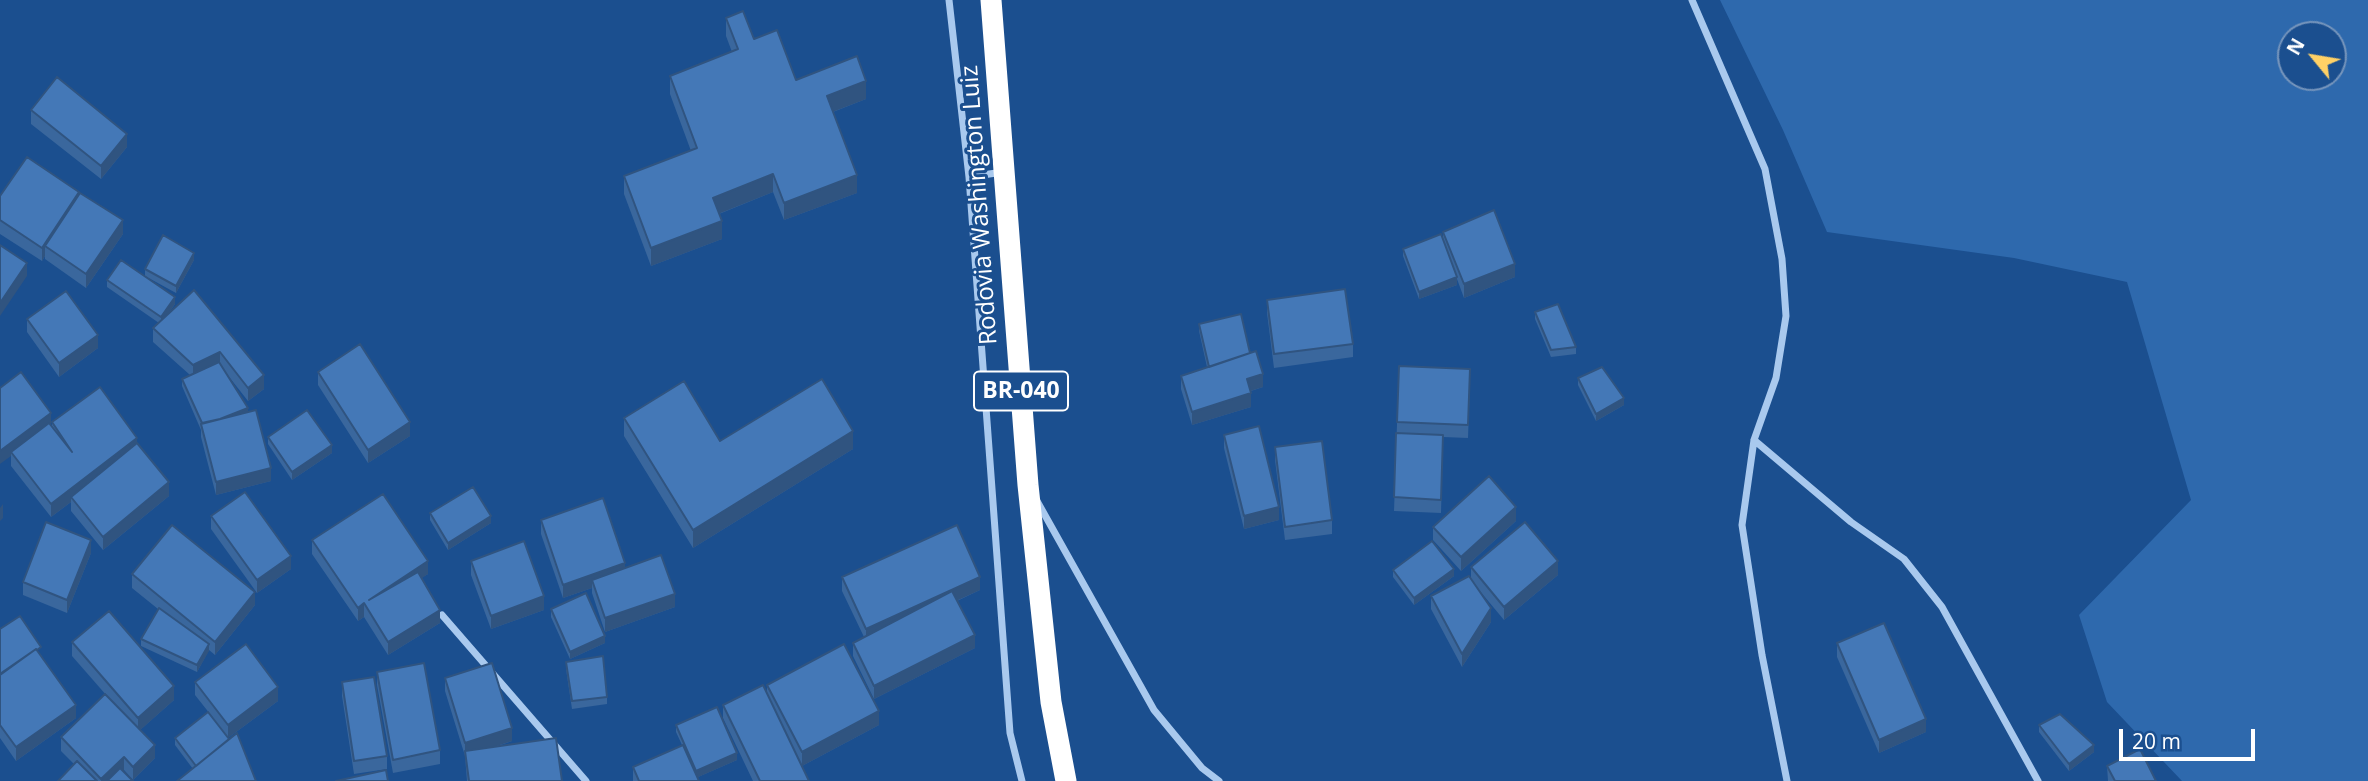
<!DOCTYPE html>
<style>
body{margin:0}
#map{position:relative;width:2368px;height:781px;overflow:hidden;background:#1b4f8f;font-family:"Open Sans",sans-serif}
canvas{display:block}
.north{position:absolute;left:2277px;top:21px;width:70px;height:70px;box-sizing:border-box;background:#1b4f8f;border:2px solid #7695bc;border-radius:50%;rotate:300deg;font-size:19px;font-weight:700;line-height:28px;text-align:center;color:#fff}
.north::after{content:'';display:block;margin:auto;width:24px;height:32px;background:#ffd166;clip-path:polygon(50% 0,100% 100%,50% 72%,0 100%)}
.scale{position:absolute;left:2119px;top:729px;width:136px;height:32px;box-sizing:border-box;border:4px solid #fff;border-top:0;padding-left:9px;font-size:21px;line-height:24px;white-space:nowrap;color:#fff;-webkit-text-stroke:5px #1b4f8f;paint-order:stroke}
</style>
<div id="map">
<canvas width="2368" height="781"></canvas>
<div class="north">N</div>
<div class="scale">20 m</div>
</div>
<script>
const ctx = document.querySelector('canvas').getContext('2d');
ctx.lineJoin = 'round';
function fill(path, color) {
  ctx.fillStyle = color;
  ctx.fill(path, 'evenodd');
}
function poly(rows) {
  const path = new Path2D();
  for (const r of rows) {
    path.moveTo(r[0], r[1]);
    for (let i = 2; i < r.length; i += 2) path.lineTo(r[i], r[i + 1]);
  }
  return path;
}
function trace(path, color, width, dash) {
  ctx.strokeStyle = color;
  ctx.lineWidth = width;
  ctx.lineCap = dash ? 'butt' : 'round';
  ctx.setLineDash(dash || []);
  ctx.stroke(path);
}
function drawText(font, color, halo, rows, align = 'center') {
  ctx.font = font + ' "Open Sans",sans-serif';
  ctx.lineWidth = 6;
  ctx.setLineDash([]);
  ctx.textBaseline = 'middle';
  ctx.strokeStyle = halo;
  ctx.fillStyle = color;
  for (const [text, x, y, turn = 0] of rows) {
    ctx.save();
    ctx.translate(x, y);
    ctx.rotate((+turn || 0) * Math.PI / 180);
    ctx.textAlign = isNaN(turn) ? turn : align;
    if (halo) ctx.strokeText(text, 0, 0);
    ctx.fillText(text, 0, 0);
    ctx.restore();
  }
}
const green = poly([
 [1720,0,2368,0,2368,781,2182,781,2107,702,2079,615,2191,500,2127,282,2014,258,1827,232,1783,130],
 [2291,35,2333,35,2333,77,2291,77]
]);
const street = poly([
 [949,0,969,177,1010,733,1022,781],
 [1692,0,1765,169,1782,259,1786,316,1776,378,1754,440,1742,525,1762,655,1787,781],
 [969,177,1003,172],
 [1754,440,1851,522,1904,559,1942,607,2038,781],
 [1037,501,1154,710,1202,768,1219,781],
 [442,615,586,781]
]);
const highway = poly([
 [991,0,1028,485,1051,702,1066,781]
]);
const wall = poly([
 [726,18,754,39,796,80,866,99,833,112,857,193,784,220,773,192,719,214,722,239,651,266,624,194,624,176,691,151,670,94,670,76,732,52,726,36],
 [31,110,127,147,101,179,31,124],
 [79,195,123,234,86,288,45,259,45,256,42,261,0,234,0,196],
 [1443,232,1515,277,1464,298,1457,279,1457,285,1419,299,1403,256,1403,249,1443,240],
 [194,260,176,293,145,276,145,269],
 [107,280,175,304,168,314,194,290,264,389,248,401,226,373,248,412,271,481,216,495,201,437,201,430,182,386,182,379,190,375,153,342,153,328,159,323,107,287],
 [1267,300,1353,344,1353,357,1274,368,1267,313],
 [1535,312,1576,347,1576,354,1551,357,1535,319],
 [27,319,98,348,59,377,27,332],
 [1199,324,1250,353,1263,387,1251,391,1251,407,1192,425,1181,389,1181,376,1207,367,1199,331],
 [1399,366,1470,382,1468,438,1443,437,1441,513,1394,511],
 [318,372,410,436,368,463,318,385],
 [1578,378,1624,405,1596,421,1578,385],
 [0,388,52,426,52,422,137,444,169,496,103,550,71,511,71,502,51,517,11,466,11,456],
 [624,418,720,441,853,449,693,548,624,436],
 [1224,435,1279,520,1244,529,1224,448],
 [268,437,332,453,292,480,268,444],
 [1275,447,1332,520,1332,534,1285,540,1275,460],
 [430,513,491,523,448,550,430,520],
 [211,516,291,569,257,593,211,529],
 [541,520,625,568,675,607,605,632,592,593,592,588,563,598,541,534],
 [1516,521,1461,571,1433,540,1433,527],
 [312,540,428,574,421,578,440,623,388,655,364,617,358,621,312,554],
 [91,553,67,613,23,595,23,582],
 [471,561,544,610,491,629,471,575],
 [1471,567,1558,575,1504,620,1474,584,1491,622,1462,667,1431,609,1431,596,1471,580],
 [1393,570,1454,576,1414,605,1393,577],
 [132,574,255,605,215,655,209,650,197,672,141,646,141,639,158,609,132,588],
 [842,577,980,590,957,601,975,648,874,699,853,656,853,643,864,637,842,591],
 [551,609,605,643,570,659,551,617],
 [0,629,41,655,76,718,16,761,0,738],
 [72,642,174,700,140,730,155,758,133,780,124,770,123,771,133,781,58,781,74,764,61,751,61,737,107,696,72,656],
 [1837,643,1926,732,1879,753,1837,657],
 [566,662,607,697,607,704,572,709,566,669],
 [377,672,440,750,440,764,393,773,377,685],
 [445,678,512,741,498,746,562,781,467,781,465,756,445,691],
 [195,682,278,701,228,738,193,769,175,745,175,738,214,719,195,695],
 [342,682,387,756,387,769,354,774,342,696],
 [767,685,879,725,802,766,809,781,753,781,723,718,723,705,767,693],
 [676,725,737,760,698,777,699,781,633,781,633,767,682,745,676,732],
 [2039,725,2094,752,2069,771,2039,732],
 [2107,766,2156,781,2108,781]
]);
const shadedWall = poly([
 [866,81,866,99,827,114,827,96],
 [127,134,127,147,101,179,101,166],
 [773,174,773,192,713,216,713,198],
 [857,175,857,193,784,220,784,203],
 [79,192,79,205,45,246,45,256,42,261,42,248],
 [123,220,123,234,86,288,86,274],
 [722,221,722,239,651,266,651,248],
 [194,253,194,260,176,293,176,286],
 [27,263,27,276,0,316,0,303],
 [1515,264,1515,277,1464,298,1464,284],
 [1457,277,1457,285,1419,299,1419,292],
 [175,297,175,304,161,324,161,317],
 [98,335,98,348,59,377,59,363],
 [220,352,220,365,193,378,193,365],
 [1263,374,1263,387,1247,392,1247,379],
 [264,375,264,389,248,401,248,388],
 [1251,393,1251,407,1192,425,1192,412],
 [1624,398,1624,405,1596,421,1596,414],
 [248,408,248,415,203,426],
 [51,413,51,426,11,452,11,456,0,464,0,451],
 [410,422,410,436,368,463,368,450],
 [853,431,853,449,693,548,693,530],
 [137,438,137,451,71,497,71,502,51,517,51,504],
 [332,445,332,453,292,480,292,472],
 [271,468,271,481,216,495,216,482],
 [169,482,169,496,103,550,103,537],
 [3,504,3,518,0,521,0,508],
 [1279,507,1279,520,1244,529,1244,516],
 [1516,507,1516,521,1461,571,1461,557],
 [491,516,491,523,448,550,448,543],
 [91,540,91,553,67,613,67,600],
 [291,556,291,569,257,593,257,580],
 [428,561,428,574,370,613,369,600],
 [1558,561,1558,575,1504,620,1504,607],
 [625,563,625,576,592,580,592,588,563,598,563,585],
 [1454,569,1454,576,1414,605,1414,598],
 [980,577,980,590,866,642,866,629],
 [255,592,255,605,215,655,215,642],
 [675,594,675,607,605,632,605,618],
 [544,596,544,610,491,629,491,616],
 [364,603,364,617,358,621,358,608],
 [1491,608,1491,622,1462,667,1462,654],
 [440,610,440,623,388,655,388,642],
 [975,635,975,648,874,699,874,686],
 [605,636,605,643,570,659,570,652],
 [209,644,209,651,197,672,197,665],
 [174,686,174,700,138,732,138,718],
 [278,687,278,701,228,738,228,725],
 [76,705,76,718,16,761,16,747],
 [879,711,879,725,802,766,802,752],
 [1926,719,1926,732,1879,753,1879,740],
 [512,728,512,741,466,756,465,751,465,756,465,743],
 [155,745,155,758,133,780,133,767],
 [2094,745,2094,752,2069,771,2069,764],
 [737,753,737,760,696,778,696,771],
 [124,757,124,770,113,781,101,781,101,779]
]);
const building = poly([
 [743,11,754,39,777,30,796,80,857,56,866,81,827,96,857,175,784,203,773,174,713,198,722,221,651,248,624,176,697,148,670,76,738,49,726,18,743,11],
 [57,77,127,134,101,166,31,110,57,77],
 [27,157,79,192,42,248,0,220,0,196,27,157],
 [80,193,123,220,86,274,45,246,80,193],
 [1494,210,1515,264,1464,284,1443,232,1494,210],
 [1441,234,1457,277,1419,292,1403,249,1441,234],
 [163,235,194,253,176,286,145,269,163,235],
 [0,245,27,263,0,303,0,245],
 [121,260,175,297,161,317,107,280,121,260],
 [1345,289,1353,344,1274,354,1267,300,1345,289],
 [194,290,264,375,248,388,220,352,193,365,153,328,194,290],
 [66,291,98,335,59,363,27,319,66,291],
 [1558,304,1576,347,1551,350,1535,312,1558,304],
 [1241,314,1250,353,1209,367,1199,324,1241,314],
 [360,344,410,422,368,450,318,372,360,344],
 [1256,351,1263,374,1247,379,1251,393,1192,412,1181,376,1256,351],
 [219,362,248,408,220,419,202,423,182,379,219,362],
 [1399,366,1470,369,1468,425,1397,422,1399,366],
 [1602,367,1624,398,1596,414,1578,378,1602,367],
 [21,372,51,413,0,451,0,388,21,372],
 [822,379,853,431,693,530,624,418,684,381,720,441,822,379],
 [100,387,137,438,51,504,11,452,49,423,72,452,52,422,100,387],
 [256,410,271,468,216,482,201,424,256,410],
 [307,410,332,445,292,472,268,437,307,410],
 [1259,426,1279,507,1244,516,1224,435,1259,426],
 [1396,433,1443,435,1441,500,1394,497,1396,433],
 [1322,441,1332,520,1285,527,1275,447,1322,441],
 [137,443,169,482,103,537,71,497,137,443],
 [1489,476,1516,507,1461,557,1433,527,1489,476],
 [473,487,491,516,448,543,430,513,473,487],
 [245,492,291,556,257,580,211,516,245,492],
 [383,494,428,561,369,600,418,572,440,610,388,642,364,603,358,608,312,540,383,494],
 [603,498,625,563,563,585,541,520,603,498],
 [46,522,91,540,67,600,23,582,46,522],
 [1525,522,1558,561,1504,607,1471,567,1525,522],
 [172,525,255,592,215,642,132,574,172,525],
 [957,525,980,577,866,629,842,577,957,525],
 [524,541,544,596,491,616,471,561,524,541],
 [1432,541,1454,569,1414,598,1393,570,1432,541],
 [661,555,675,594,605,618,592,580,661,555],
 [1469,576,1491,608,1462,654,1431,596,1469,576],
 [952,591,975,635,874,686,853,643,952,591],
 [586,593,605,636,570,652,551,609,586,593],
 [159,608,209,644,197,665,141,639,159,608],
 [109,611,174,686,138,718,72,642,109,611],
 [20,616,41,647,37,650,36,649,0,674,0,629,20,616],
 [1884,623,1926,719,1879,740,1837,643,1884,623],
 [246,644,278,687,228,725,195,682,246,644],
 [844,644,879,711,802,752,767,685,844,644],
 [36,649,76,705,16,747,0,725,0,675,36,649],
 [603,656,607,697,572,701,566,662,603,656],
 [424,663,440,750,393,760,377,672,424,663],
 [492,663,512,728,465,743,445,678,492,663],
 [374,677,387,756,354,761,342,682,374,677],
 [763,685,809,781,760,781,723,705,763,685],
 [105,694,155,745,133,767,124,757,101,779,61,737,105,694],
 [717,707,737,753,696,771,676,725,717,707],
 [208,712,229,739,196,766,175,738,208,712],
 [2060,714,2094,745,2069,764,2039,725,2060,714],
 [237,733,256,781,177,781,237,733],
 [556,738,562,781,469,781,465,751,556,738],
 [683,745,699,781,639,781,633,767,683,745],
 [2140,749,2156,781,2115,781,2107,766,2140,749],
 [77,761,97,781,58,781,77,761],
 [120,768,133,781,107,781,120,768],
 [386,770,388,781,336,781,386,770]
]);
const shields = [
 [1021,391,94]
];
const shieldNames = [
 ["BR-040",1021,391]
];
const streetNames = [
 ["Rodovia Washington Luiz",980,205,-94]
];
fill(green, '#2e69ad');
trace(street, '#a9c9ee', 7);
trace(highway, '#fff', 21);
fill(wall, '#3a679d');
fill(shadedWall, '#305480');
fill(building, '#4478b7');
trace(building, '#305480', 2);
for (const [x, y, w] of shields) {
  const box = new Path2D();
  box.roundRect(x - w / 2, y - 19.5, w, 39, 5);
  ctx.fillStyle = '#1b4f8f';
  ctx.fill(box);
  trace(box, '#fff', 2);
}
drawText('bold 23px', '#fff', null, shieldNames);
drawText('24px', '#fff', '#1b4f8f', streetNames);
</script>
